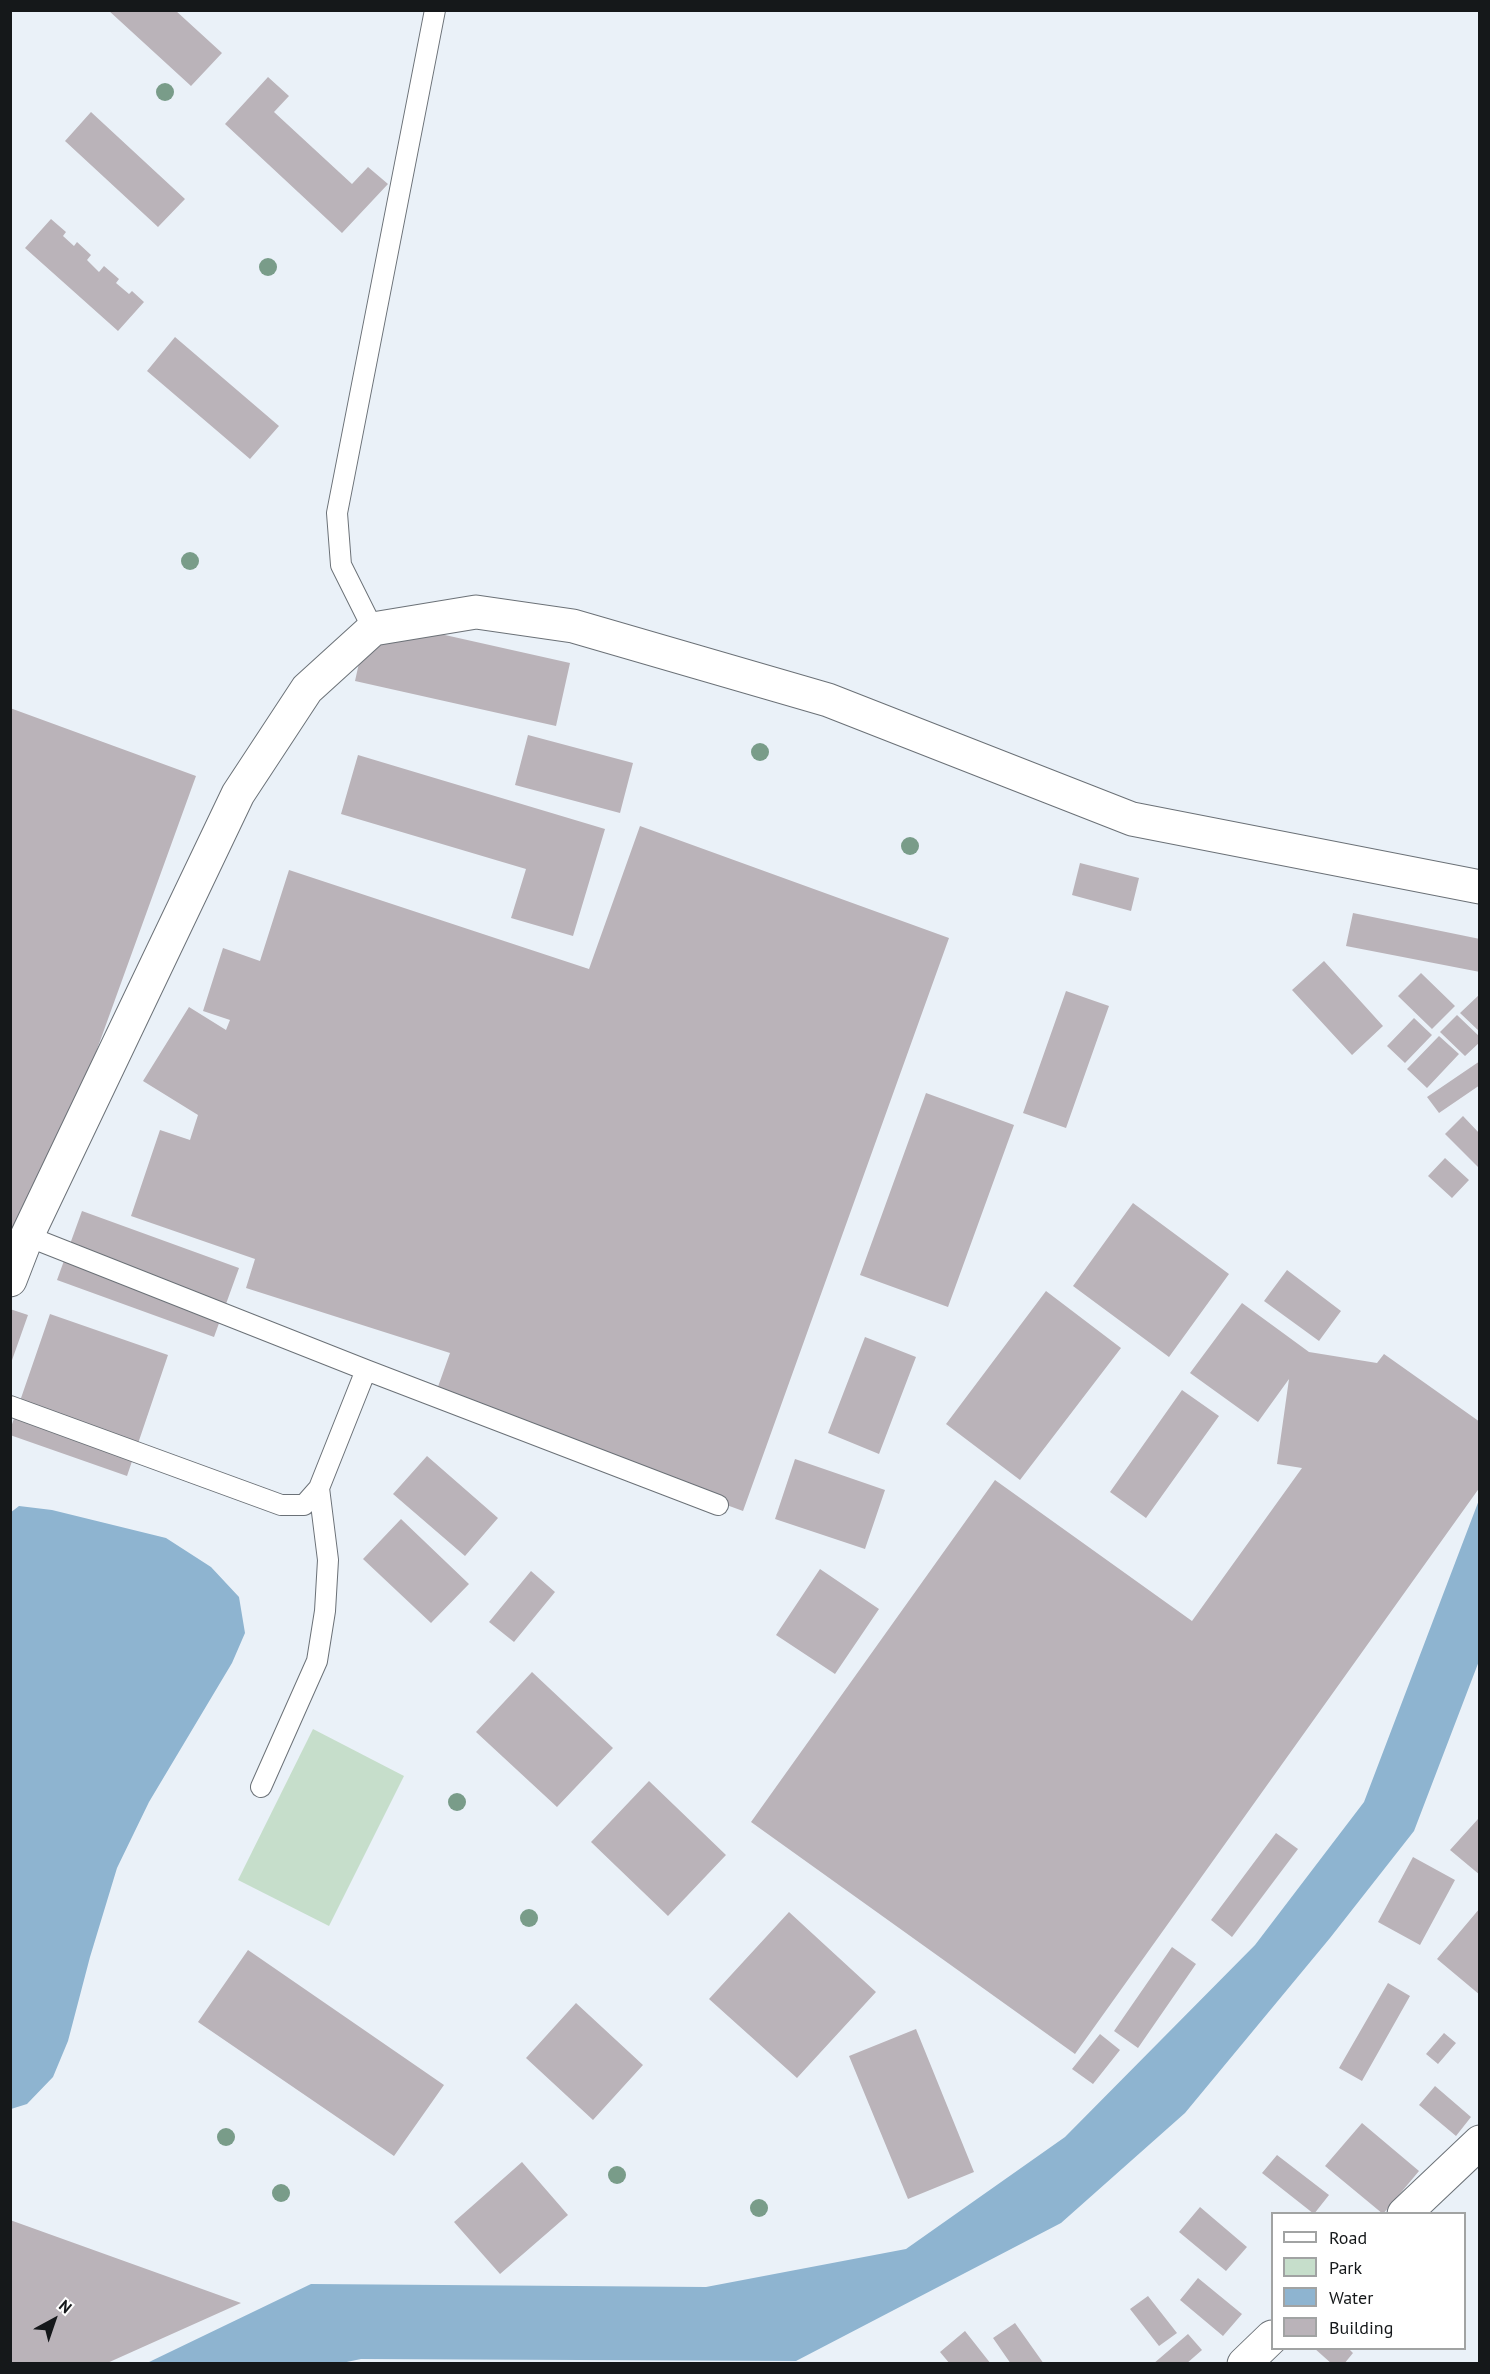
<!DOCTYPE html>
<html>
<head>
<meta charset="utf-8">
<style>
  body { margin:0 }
  #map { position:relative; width:1490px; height:2374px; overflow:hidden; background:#eaf1f8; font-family:"PT Sans",sans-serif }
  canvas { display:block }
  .frame { position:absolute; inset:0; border:12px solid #15181a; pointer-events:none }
  .legend { position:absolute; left:1271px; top:2212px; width:195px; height:138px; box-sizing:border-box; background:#fff; border:2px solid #a1a3a3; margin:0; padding:8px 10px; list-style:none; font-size:18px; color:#15181a }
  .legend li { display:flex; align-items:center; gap:12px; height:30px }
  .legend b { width:30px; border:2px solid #a1a3a3 }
  .north { position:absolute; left:24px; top:2290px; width:60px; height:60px; -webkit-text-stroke:4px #fff; paint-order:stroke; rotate:40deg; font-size:16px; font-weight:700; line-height:24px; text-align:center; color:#15181a }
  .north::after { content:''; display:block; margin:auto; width:21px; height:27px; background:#15181a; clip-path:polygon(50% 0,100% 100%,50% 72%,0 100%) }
</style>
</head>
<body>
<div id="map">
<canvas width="1490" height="2374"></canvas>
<div class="frame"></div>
<ul class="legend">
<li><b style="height:8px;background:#fff"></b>Road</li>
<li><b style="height:16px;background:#c6decb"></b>Park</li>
<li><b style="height:16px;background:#8eb4d0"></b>Water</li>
<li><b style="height:16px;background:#bab3b9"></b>Building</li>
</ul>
<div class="north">N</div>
</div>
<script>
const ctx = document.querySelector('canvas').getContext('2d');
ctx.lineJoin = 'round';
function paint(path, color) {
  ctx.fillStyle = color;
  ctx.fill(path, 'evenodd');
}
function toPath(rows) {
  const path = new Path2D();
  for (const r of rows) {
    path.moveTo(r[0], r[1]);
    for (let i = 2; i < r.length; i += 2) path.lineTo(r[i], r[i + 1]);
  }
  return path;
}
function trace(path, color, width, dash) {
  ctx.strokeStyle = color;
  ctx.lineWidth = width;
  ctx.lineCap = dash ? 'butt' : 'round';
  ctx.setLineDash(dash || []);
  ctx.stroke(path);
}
paint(toPath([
  [313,1729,404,1776,329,1926,238,1880]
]), '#c6decb');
paint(toPath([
  [1479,1500,1479,1661,1414,1831,1330,1938,1185,2113,1061,2223,796,2361,361,2359,337,2364,147,2363,311,2284,706,2287,906,2249,1065,2137,1255,1945,1364,1802],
  [19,1506,52,1510,166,1538,211,1567,239,1597,245,1633,232,1663,149,1802,117,1868,90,1957,68,2041,53,2077,27,2104,11,2109,10,1513]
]), '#8eb4d0');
paint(toPath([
  [108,10,175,10,222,53,191,86],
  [268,77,289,96,274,112,352,184,368,167,388,184,342,233,225,124],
  [91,112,185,199,158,227,65,141],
  [51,219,66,232,63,236,74,246,77,242,91,255,87,260,99,272,104,266,119,279,116,283,129,294,132,291,144,302,118,331,25,248],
  [175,337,279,426,250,459,147,371],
  [369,618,570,663,556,726,355,681],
  [10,708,196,776,16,1273,10,1271],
  [528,735,633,763,620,813,515,785],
  [358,755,605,829,573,936,511,918,526,869,341,814],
  [640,826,949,938,743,1511,434,1398,450,1353,246,1288,255,1259,131,1216,160,1130,190,1140,198,1115,143,1081,189,1007,226,1030,230,1020,203,1011,223,948,260,961,289,870,589,969],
  [1080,863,1139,878,1131,911,1072,895],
  [1353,913,1480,939,1480,972,1346,946],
  [1324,961,1383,1026,1352,1055,1292,990],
  [1421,973,1455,1006,1432,1029,1398,996],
  [1066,991,1109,1006,1066,1128,1023,1113],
  [1480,994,1480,1032,1460,1013],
  [1457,1015,1480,1037,1480,1042,1465,1056,1440,1032],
  [1414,1018,1432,1035,1405,1063,1387,1046],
  [1439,1036,1459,1054,1427,1088,1407,1069],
  [1480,1061,1480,1085,1439,1113,1427,1097],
  [926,1093,1014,1125,948,1307,860,1275],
  [1463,1116,1480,1134,1480,1169,1445,1134],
  [1445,1158,1469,1180,1452,1198,1428,1176],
  [1133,1203,1229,1274,1169,1357,1073,1286],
  [82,1211,239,1268,214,1337,57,1280],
  [1287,1270,1341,1311,1319,1341,1264,1301],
  [1046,1291,1121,1348,1020,1480,946,1424],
  [1242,1303,1309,1352,1377,1363,1384,1354,1480,1422,1480,1487,1075,2054,751,1822,995,1480,1192,1621,1302,1468,1277,1464,1289,1379,1258,1422,1190,1373],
  [10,1309,28,1315,11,1363,10,1363],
  [50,1314,168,1355,127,1476,10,1435,10,1430],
  [865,1337,916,1357,879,1454,828,1433],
  [1182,1390,1219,1416,1146,1518,1110,1492],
  [427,1456,498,1518,465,1556,393,1494],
  [795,1459,885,1490,865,1549,775,1519],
  [401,1519,469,1584,431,1623,363,1559],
  [820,1569,879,1609,835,1674,776,1635],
  [531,1571,555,1592,514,1642,489,1622],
  [532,1672,613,1748,557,1807,476,1732],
  [649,1781,726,1855,668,1916,591,1842],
  [1478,1819,1480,1820,1480,1875,1450,1850],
  [1276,1833,1298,1849,1232,1937,1211,1920],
  [1413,1857,1455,1880,1420,1945,1378,1922],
  [1480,1908,1480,1995,1437,1959],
  [789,1912,876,1992,797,2078,709,1999],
  [1172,1947,1196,1964,1138,2048,1114,2031],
  [248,1950,444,2085,394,2156,198,2022],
  [1388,1983,1410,1996,1362,2081,1339,2068],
  [576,2003,643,2065,593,2120,526,2058],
  [916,2029,974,2172,908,2199,849,2056],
  [1444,2033,1456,2043,1438,2064,1426,2054],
  [1100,2034,1120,2050,1093,2084,1072,2069],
  [1435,2086,1471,2117,1456,2136,1419,2105],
  [1362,2123,1419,2171,1383,2214,1325,2166],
  [1277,2155,1329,2195,1314,2214,1262,2173],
  [522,2162,568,2215,500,2274,454,2222],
  [1200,2207,1247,2247,1226,2271,1179,2232],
  [10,2220,241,2303,105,2364,10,2364],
  [1198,2278,1242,2314,1223,2336,1180,2300],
  [1148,2296,1177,2333,1159,2346,1130,2309],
  [1015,2323,1044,2364,1011,2364,993,2338],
  [965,2331,991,2364,950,2364,940,2352],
  [1188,2334,1202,2350,1186,2364,1153,2364],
  [1314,2348,1348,2348,1353,2353,1344,2364,1332,2364]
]), '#bab3b9');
const service = toPath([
  [373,629,341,565,337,513,435,10],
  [27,1236,366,1370,718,1505],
  [10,1406,281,1505,304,1505,319,1488,366,1370],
  [261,1787,317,1661,325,1611,328,1560,319,1488]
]);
const minor = toPath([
  [10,1280,27,1236,238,794,307,689,373,629,476,612,573,626,828,700,1132,819,1480,887],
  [1404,2214,1480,2142],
  [1244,2364,1272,2337]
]);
trace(service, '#6b7177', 22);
trace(minor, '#6b7177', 35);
trace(service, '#fff', 20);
trace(minor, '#fff', 33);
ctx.fillStyle = '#799c89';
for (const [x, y] of [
  [165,92],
  [268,267],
  [190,561],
  [760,752],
  [910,846],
  [457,1802],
  [529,1918],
  [226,2137],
  [617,2175],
  [281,2193],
  [759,2208]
]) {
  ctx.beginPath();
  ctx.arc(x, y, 9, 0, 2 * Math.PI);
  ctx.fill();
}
</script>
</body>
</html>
